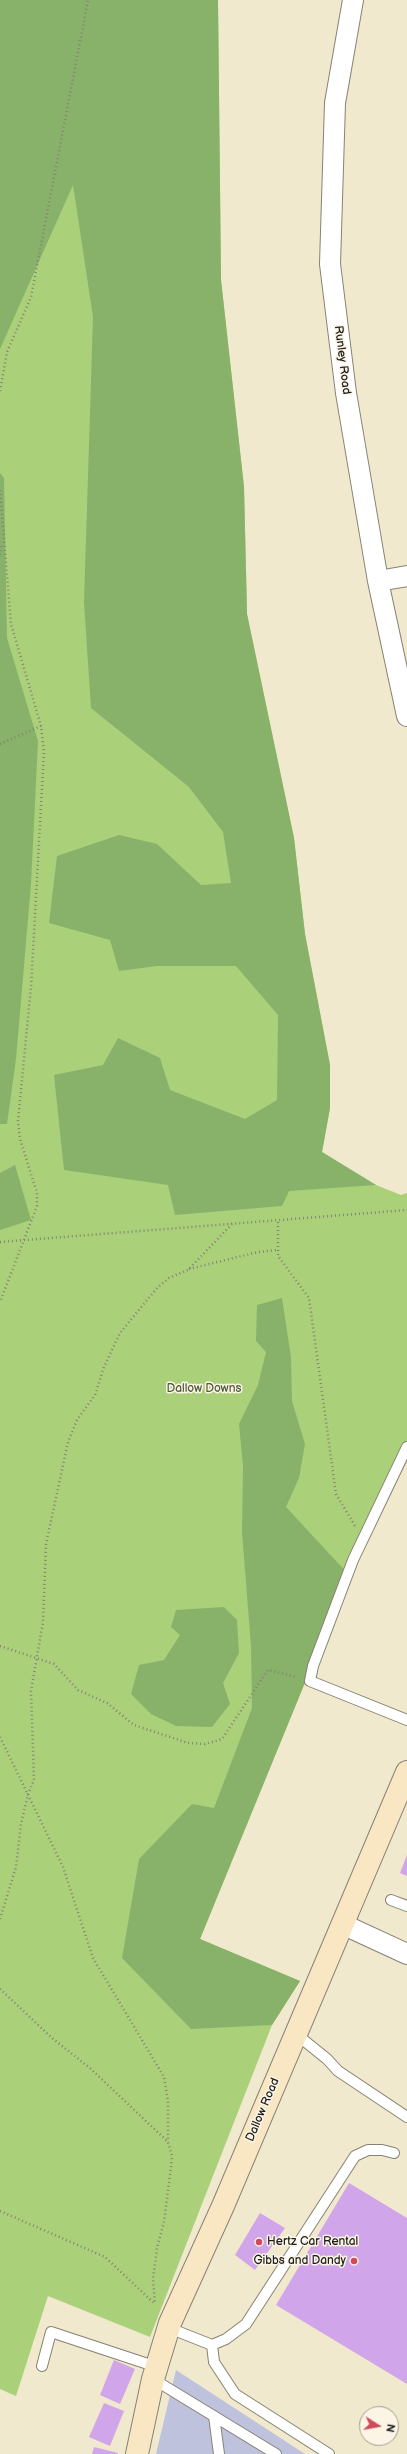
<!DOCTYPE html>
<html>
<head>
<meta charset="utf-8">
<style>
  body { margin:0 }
  #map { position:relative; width:407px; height:2454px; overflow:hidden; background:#f1e9cd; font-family:"Balsamiq Sans",sans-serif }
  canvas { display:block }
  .north { position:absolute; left:359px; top:2406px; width:40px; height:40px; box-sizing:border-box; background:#fcf5e5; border:1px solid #a29e95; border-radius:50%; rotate:101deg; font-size:11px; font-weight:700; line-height:16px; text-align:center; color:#1c1c1c }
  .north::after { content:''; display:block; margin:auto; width:14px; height:18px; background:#d1495b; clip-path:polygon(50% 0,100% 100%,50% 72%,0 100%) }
</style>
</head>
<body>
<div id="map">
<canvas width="407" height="2454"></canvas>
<div class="north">N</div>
</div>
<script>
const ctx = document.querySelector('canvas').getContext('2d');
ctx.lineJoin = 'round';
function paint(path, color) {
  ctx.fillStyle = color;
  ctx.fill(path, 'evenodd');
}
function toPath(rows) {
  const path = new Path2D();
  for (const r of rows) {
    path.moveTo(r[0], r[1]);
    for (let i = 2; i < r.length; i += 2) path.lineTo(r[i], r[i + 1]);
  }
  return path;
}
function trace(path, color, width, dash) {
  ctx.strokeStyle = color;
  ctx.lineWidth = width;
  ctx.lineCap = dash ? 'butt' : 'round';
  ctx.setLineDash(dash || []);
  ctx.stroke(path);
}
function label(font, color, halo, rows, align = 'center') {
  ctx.font = font + ' "Balsamiq Sans",sans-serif';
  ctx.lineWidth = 3;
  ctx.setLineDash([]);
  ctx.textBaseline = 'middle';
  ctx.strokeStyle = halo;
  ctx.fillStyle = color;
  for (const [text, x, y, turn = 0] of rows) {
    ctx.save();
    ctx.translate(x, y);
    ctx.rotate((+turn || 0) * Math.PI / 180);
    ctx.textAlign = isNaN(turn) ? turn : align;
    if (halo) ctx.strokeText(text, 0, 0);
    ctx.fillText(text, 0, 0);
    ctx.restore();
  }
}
paint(toPath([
  [176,2370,305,2454,156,2454]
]), '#bfc2dd');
paint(toPath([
  [0,0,218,0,221,280,244,487,247,614,294,838,305,934,330,1065,330,1108,322,1152,376,1185,401,1195,407,1193,407,1444,349,1575,200,1939,300,1981,272,2025,150,2337,48,2296,16,2396,0,2389]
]), '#abd07a');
paint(toPath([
  [0,0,218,0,221,280,244,487,247,614,294,838,305,934,330,1065,330,1108,322,1152,376,1185,289,1191,282,1206,175,1215,168,1185,64,1170,54,1075,103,1065,118,1038,160,1058,170,1090,245,1119,277,1100,278,1015,236,966,157,966,119,971,110,940,49,923,57,856,119,835,157,844,201,885,231,883,223,832,189,787,91,708,84,602,93,317,73,185,0,349],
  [0,473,4,478,7,638,38,741,31,884,16,1059,7,1124,0,1124],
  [15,1165,31,1220,0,1230,0,1173],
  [282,1298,291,1357,292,1401,305,1444,299,1478,286,1507,349,1575,200,1939,300,1981,272,2025,191,2029,122,1958,139,1859,192,1804,214,1808,252,1708,251,1646,242,1532,243,1466,239,1424,258,1385,266,1352,256,1341,257,1305],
  [224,1607,237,1620,239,1653,223,1683,230,1704,212,1727,176,1726,151,1714,131,1694,139,1665,164,1660,180,1635,171,1627,176,1610]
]), '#88b26a');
paint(toPath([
  [407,1855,407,1876,400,1873],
  [349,2183,407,2218,407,2384,276,2305],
  [260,2213,285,2228,255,2270,235,2255],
  [114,2360,135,2369,120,2404,100,2395],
  [104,2403,124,2411,110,2446,89,2437],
  [94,2447,118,2453,118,2454,92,2454]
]), '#d1a5e9');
const lane = toPath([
  [407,1447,353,1560,313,1666,310,1681,407,1720],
  [391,1900,407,1906],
  [296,2034,327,2059,338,2071,407,2117],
  [169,2328,212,2345,226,2339,246,2324,355,2156,368,2150,382,2150,394,2153],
  [212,2345,214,2362,235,2394,329,2454],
  [42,2366,51,2332,157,2367],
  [153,2379,276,2454],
  [214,2416,219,2454]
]);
const street = toPath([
  [353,0,335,103,330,264,346,393,378,581,407,716],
  [378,581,407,576],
  [342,1924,407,1954]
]);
const secondary = toPath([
  [137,2454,153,2379,170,2323,223,2206,407,1772]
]);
trace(lane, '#868274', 12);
trace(street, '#868274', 22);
trace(secondary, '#868274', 24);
trace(toPath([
  [0,391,7,352,31,297,88,0],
  [0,490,11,624,41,726,44,752,31,987,18,1121,20,1139,37,1193,37,1206,0,1302],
  [0,555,2,543],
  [0,744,41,726],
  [278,1222,278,1256,309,1298,336,1494,355,1526],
  [0,1242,407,1210],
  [189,1269,258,1252,278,1250],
  [0,1646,54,1664,78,1690,107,1703,134,1725,188,1743,205,1744,222,1739,268,1670,297,1677],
  [0,1737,63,1867,93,1958,164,2077,168,2101,168,2142],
  [0,1919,16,1867,21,1824,28,1794,34,1780,31,1691,43,1622,46,1544,68,1442,77,1420,95,1395,104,1367,120,1333,157,1288,169,1278,188,1270,232,1224],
  [0,1989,52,2038,90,2068,168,2142,172,2156,171,2167,164,2222,157,2248,153,2279,155,2303],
  [0,2211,105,2257,155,2304]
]), '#868274', 2.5, [1, 3]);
trace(lane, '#fff', 10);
trace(street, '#fff', 20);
trace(secondary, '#f9e7c3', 22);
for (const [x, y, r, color] of [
  [259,2242,4,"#d1495b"],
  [354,2261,4,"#d1495b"]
]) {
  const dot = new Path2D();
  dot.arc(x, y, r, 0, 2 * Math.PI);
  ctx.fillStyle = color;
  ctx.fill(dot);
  trace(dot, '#fcf5e5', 1.5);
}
label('12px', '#1c1c1c', '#fcf5e5', [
  ["Runley Road",342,360,83],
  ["Dallow Road",263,2110,-67]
]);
label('12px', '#4e5b3d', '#fcf5e5', [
  ["Dallow Downs",204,1389]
]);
label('12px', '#1c1c1c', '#fcf5e5', [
  ["Hertz Car Rental",267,2242],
  ["Gibbs and Dandy",346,2261,"right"]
], 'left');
</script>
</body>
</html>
